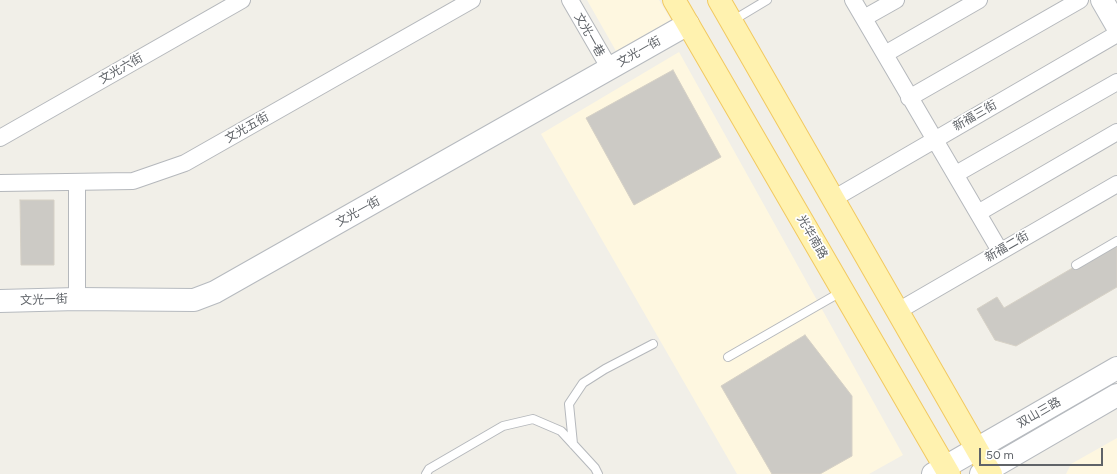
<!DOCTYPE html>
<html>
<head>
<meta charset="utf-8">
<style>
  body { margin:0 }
  #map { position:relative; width:1117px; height:474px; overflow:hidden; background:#f1efe8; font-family:Figtree,sans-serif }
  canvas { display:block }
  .scale { position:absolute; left:979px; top:448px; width:124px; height:18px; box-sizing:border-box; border:2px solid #5f6368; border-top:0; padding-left:5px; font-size:12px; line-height:14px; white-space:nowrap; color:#5f6368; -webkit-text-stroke:3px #fff; paint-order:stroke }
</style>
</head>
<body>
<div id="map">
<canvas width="1117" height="474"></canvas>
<div class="scale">50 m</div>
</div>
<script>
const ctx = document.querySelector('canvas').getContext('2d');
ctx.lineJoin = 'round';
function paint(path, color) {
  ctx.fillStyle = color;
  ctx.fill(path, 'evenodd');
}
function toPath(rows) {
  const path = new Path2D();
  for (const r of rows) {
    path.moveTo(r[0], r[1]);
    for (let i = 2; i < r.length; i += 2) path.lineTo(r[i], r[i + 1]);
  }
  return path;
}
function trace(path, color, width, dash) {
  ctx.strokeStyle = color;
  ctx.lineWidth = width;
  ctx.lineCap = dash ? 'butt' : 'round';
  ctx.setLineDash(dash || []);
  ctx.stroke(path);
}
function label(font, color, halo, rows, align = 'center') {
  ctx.font = font + ' Figtree,"Noto Sans SC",sans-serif';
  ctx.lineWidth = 3.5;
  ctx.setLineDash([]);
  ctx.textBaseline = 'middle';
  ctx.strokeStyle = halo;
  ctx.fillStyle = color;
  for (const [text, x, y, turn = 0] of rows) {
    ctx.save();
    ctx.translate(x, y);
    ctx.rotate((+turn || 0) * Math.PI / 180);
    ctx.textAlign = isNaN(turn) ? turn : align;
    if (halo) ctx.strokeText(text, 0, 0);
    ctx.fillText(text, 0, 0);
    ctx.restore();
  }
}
paint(toPath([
  [587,0,659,0,671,20,616,51],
  [679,52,903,455,869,474,737,474,541,134],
  [1117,438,1117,474,1066,474,1071,464]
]), '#fef7e0');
const building = toPath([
  [673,70,721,157,634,205,586,118,673,70],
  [20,200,54,200,54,265,21,265,20,200],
  [1117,242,1117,287,1016,346,995,340,977,309,997,297,1004,308,1117,242],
  [805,335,852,396,852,456,820,474,772,474,721,386,805,335]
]);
paint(building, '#cccac5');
trace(building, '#d6d1c6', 1);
const lane = toPath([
  [732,21,767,0],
  [1076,265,1117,241],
  [728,357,841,292],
  [573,444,569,404,583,383,605,369,653,344],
  [426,474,429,469,503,426,533,419,561,431,595,468,598,474]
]);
const street = toPath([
  [570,0,610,69],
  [853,0,1000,251],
  [864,18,896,0],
  [885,54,979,0],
  [909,98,1080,0],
  [0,138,242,0],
  [956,174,1117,82],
  [0,183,133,181,185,163,472,0],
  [833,199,1117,34],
  [978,213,1117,132],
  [77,299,77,182],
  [898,311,1117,184]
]);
const secondary = toPath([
  [1102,0,1117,26],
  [0,301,77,299,194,300,215,292,688,24],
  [933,474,1117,368],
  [981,474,1117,395]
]);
const primary = toPath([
  [674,0,949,474],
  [719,0,991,474]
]);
trace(lane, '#b5b8bc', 10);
trace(street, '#b5b8bc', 18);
trace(secondary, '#b6babf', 24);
trace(primary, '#f2c960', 24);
trace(lane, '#fff', 8);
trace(street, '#fff', 16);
trace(secondary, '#fff', 22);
trace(primary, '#fff2af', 22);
label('12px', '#5f6368', '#fff', [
  ["文光一巷",589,35,60],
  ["文光一街",639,52,-30],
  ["文光六街",121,69,-30],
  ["新福三街",975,116,-30],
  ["文光五街",247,128,-30],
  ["文光一街",358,212,-29],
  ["光华南路",812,237,60],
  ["新福二街",1007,247,-30],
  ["文光一街",44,300,-2],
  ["双山三路",1039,413,-30]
]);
</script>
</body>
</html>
